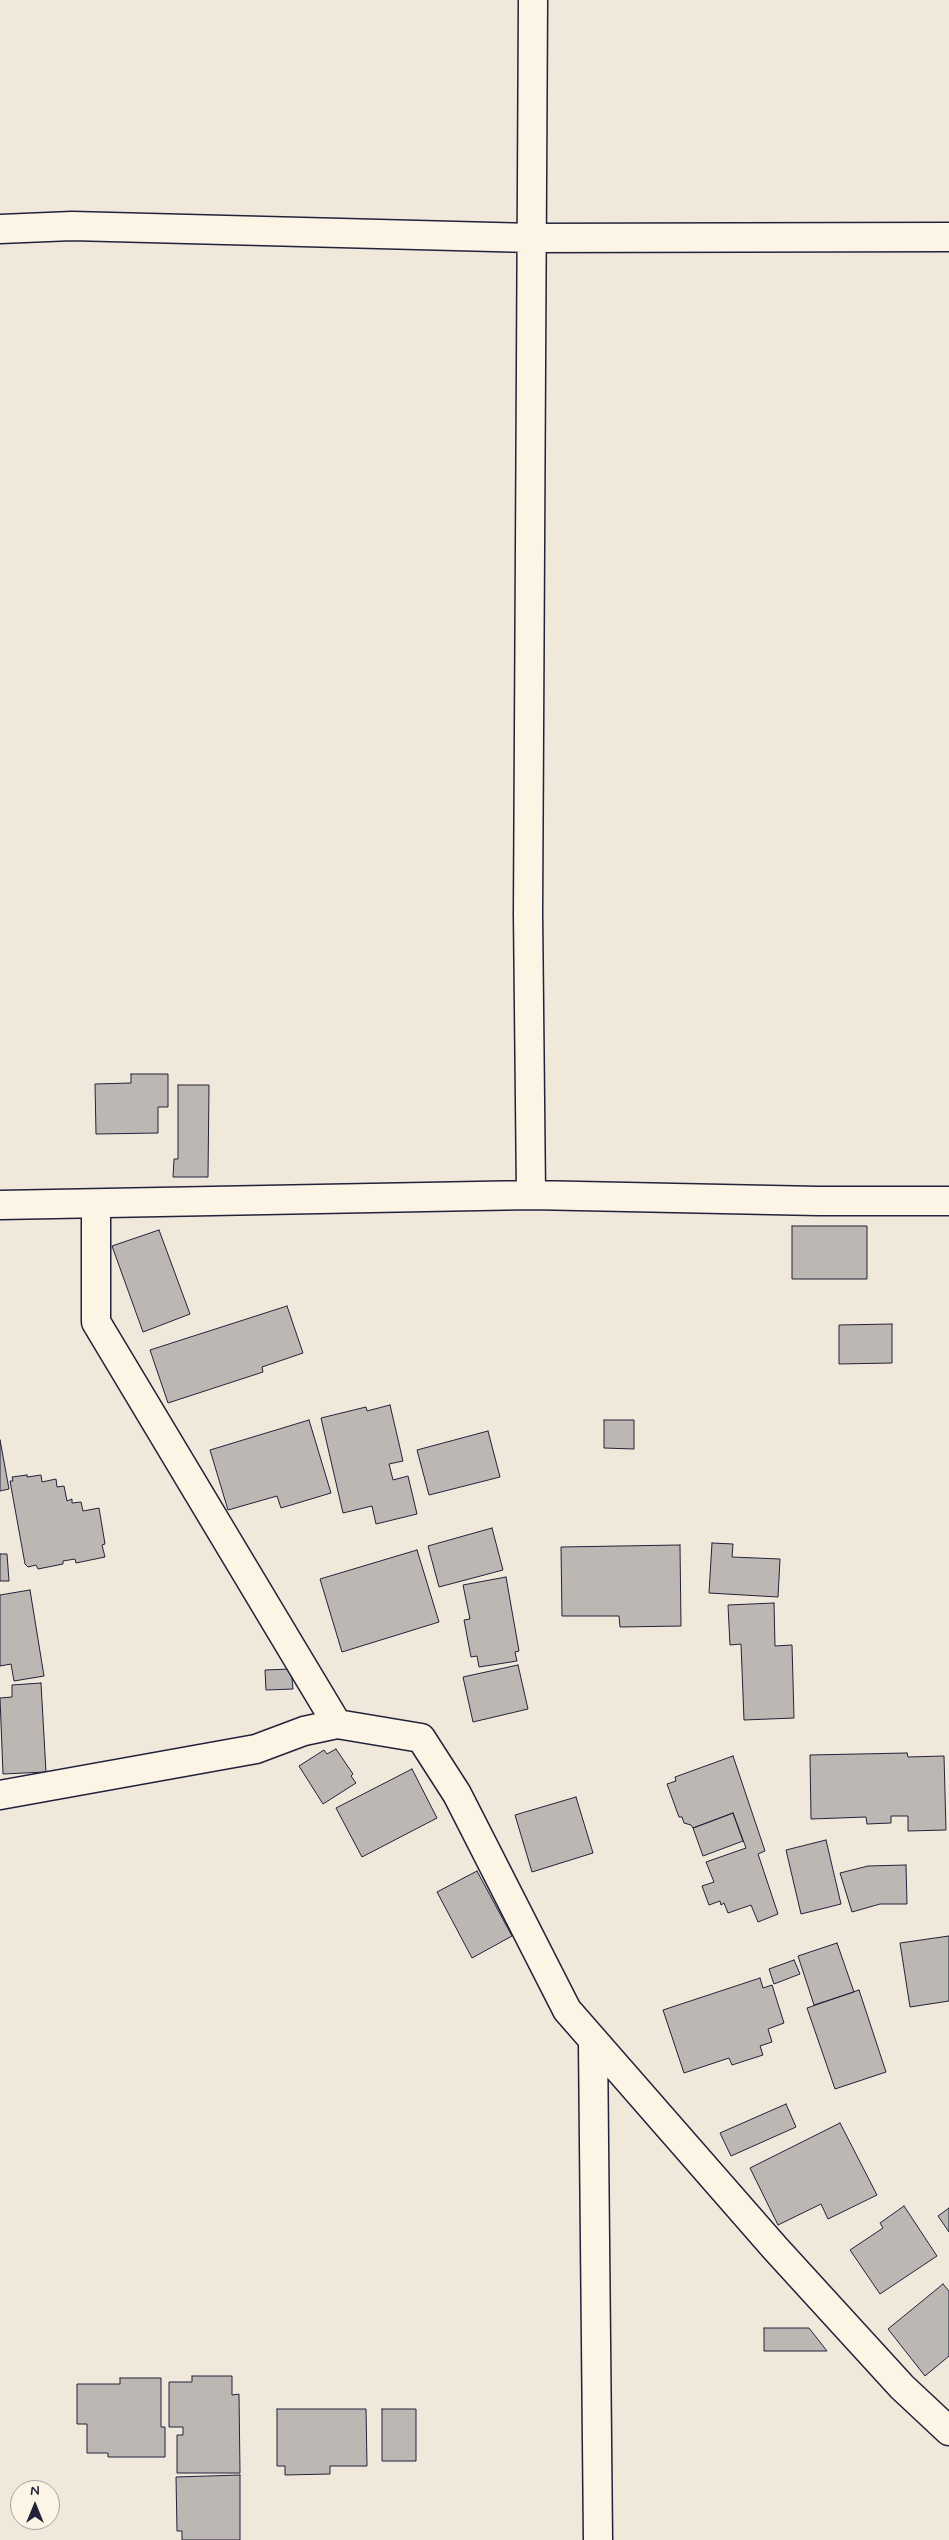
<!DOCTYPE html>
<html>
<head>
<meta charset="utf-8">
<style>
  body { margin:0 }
  #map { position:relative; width:949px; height:2540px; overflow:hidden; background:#efe8db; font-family:Mynerve,sans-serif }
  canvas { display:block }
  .north { position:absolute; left:10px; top:2480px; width:50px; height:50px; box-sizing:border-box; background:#fcf5e5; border:1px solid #a5a1a1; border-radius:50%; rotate:0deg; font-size:14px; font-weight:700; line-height:20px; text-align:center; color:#22223b }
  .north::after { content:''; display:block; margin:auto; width:18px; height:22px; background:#22223b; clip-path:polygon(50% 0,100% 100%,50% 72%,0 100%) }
</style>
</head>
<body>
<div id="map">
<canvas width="949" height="2540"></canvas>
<div class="north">N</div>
</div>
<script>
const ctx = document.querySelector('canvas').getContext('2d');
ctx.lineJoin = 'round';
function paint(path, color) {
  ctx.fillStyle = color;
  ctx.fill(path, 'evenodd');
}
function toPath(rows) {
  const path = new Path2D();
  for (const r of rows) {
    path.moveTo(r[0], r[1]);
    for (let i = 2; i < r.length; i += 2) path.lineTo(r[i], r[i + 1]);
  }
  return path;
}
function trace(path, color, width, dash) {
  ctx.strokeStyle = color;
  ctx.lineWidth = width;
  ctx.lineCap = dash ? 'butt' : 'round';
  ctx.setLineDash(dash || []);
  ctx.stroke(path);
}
const building = toPath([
  [131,1074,168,1074,168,1107,158,1107,158,1133,96,1134,95,1084,131,1083,131,1074],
  [178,1085,209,1085,208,1177,173,1177,174,1159,178,1159,178,1085],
  [792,1226,867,1226,867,1279,792,1279,792,1226],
  [159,1230,190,1314,143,1332,112,1246,159,1230],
  [287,1306,303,1353,262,1367,263,1372,168,1403,150,1350,287,1306],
  [892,1324,892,1363,839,1364,839,1325,892,1324],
  [390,1405,403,1461,389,1464,393,1480,408,1476,417,1514,376,1524,372,1506,343,1513,321,1418,366,1407,367,1411,390,1405],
  [309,1420,331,1493,281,1508,277,1496,228,1510,210,1450,309,1420],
  [604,1420,634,1420,634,1449,604,1448,604,1420],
  [488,1431,500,1477,429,1495,417,1450,488,1431],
  [0,1440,9,1489,0,1491,0,1440],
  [27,1475,27,1477,41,1475,42,1482,56,1479,57,1487,64,1486,67,1501,72,1499,72,1503,81,1502,83,1511,99,1508,105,1544,102,1545,105,1557,76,1563,75,1559,63,1561,63,1564,38,1569,36,1565,28,1567,25,1564,10,1481,13,1481,12,1477,27,1475],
  [492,1528,503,1570,439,1587,428,1546,492,1528],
  [712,1543,733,1544,732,1557,780,1559,778,1597,709,1593,712,1543],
  [680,1545,681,1626,620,1627,619,1616,562,1616,561,1547,680,1545],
  [417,1550,439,1622,342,1652,320,1579,417,1550],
  [0,1554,7,1554,9,1581,0,1581,0,1554],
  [506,1577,519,1651,515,1652,517,1661,479,1667,477,1656,471,1657,464,1620,470,1619,463,1585,506,1577],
  [30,1590,44,1676,14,1681,11,1664,0,1666,0,1595,30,1590],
  [774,1603,775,1646,792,1645,794,1718,744,1720,741,1644,730,1645,728,1605,774,1603],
  [518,1665,528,1709,473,1722,463,1677,518,1665],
  [291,1669,293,1689,266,1690,265,1670,291,1669],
  [41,1683,46,1772,3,1774,0,1698,12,1697,12,1685,41,1683],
  [336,1749,353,1774,351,1776,356,1783,323,1804,299,1766,324,1750,327,1754,336,1749],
  [907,1753,908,1757,944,1756,946,1830,908,1831,908,1816,891,1816,891,1823,867,1824,866,1817,811,1819,810,1755,907,1753],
  [733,1756,765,1851,758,1854,778,1914,758,1922,751,1905,728,1913,724,1903,721,1905,720,1901,709,1905,702,1886,714,1882,706,1862,746,1848,733,1813,693,1828,691,1825,684,1823,682,1817,679,1817,667,1784,676,1781,675,1777,733,1756],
  [412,1769,437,1818,362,1857,336,1808,412,1769],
  [576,1797,593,1853,532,1872,515,1815,576,1797],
  [733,1813,743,1841,703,1856,693,1828,733,1813],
  [826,1840,841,1904,801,1914,786,1850,826,1840],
  [906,1865,907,1904,880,1904,852,1912,840,1873,868,1866,906,1865],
  [477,1871,512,1936,472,1958,437,1892,477,1871],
  [949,1936,949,2001,910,2007,900,1943,949,1936],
  [837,1943,854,1992,814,2005,798,1956,837,1943],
  [794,1960,800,1974,774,1984,769,1969,794,1960],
  [760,1978,763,1988,772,1985,784,2023,768,2029,772,2042,760,2046,763,2055,732,2065,729,2058,684,2073,663,2010,760,1978],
  [859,1990,886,2072,835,2089,807,2008,859,1990],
  [786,2104,796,2127,731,2156,720,2133,786,2104],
  [840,2123,877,2195,828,2219,821,2204,778,2225,750,2168,840,2123],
  [904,2206,937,2256,880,2294,850,2250,883,2228,880,2223,904,2206],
  [949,2208,949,2232,938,2216,949,2208],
  [943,2284,949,2291,949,2356,925,2376,888,2329,943,2284],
  [764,2328,809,2328,827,2351,764,2351,764,2328],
  [192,2376,232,2376,232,2395,239,2394,240,2473,177,2473,177,2435,183,2435,183,2427,169,2427,169,2382,192,2382,192,2376],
  [120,2378,161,2378,161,2427,165,2427,165,2457,108,2457,108,2453,87,2453,87,2424,77,2424,77,2384,120,2384,120,2378],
  [277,2409,366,2409,367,2466,330,2466,330,2474,285,2475,285,2466,277,2466,277,2409],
  [382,2409,416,2409,416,2461,382,2461,382,2409],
  [240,2475,240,2540,182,2540,182,2531,177,2531,176,2477,240,2475]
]);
paint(building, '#bcb7b3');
trace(building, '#22223b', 1);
const minor = toPath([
  [0,229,72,226,532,238,949,237],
  [531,1195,528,913,533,0],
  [96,1204,96,1322,337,1724],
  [0,1205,531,1195,818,1201,949,1201],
  [0,1795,256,1749,304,1731,337,1724,421,1738,457,1794,567,2010,775,2248,902,2387,949,2431],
  [593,2042,598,2540]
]);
trace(minor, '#22223b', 31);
trace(minor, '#fcf5e5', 28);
</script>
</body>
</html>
